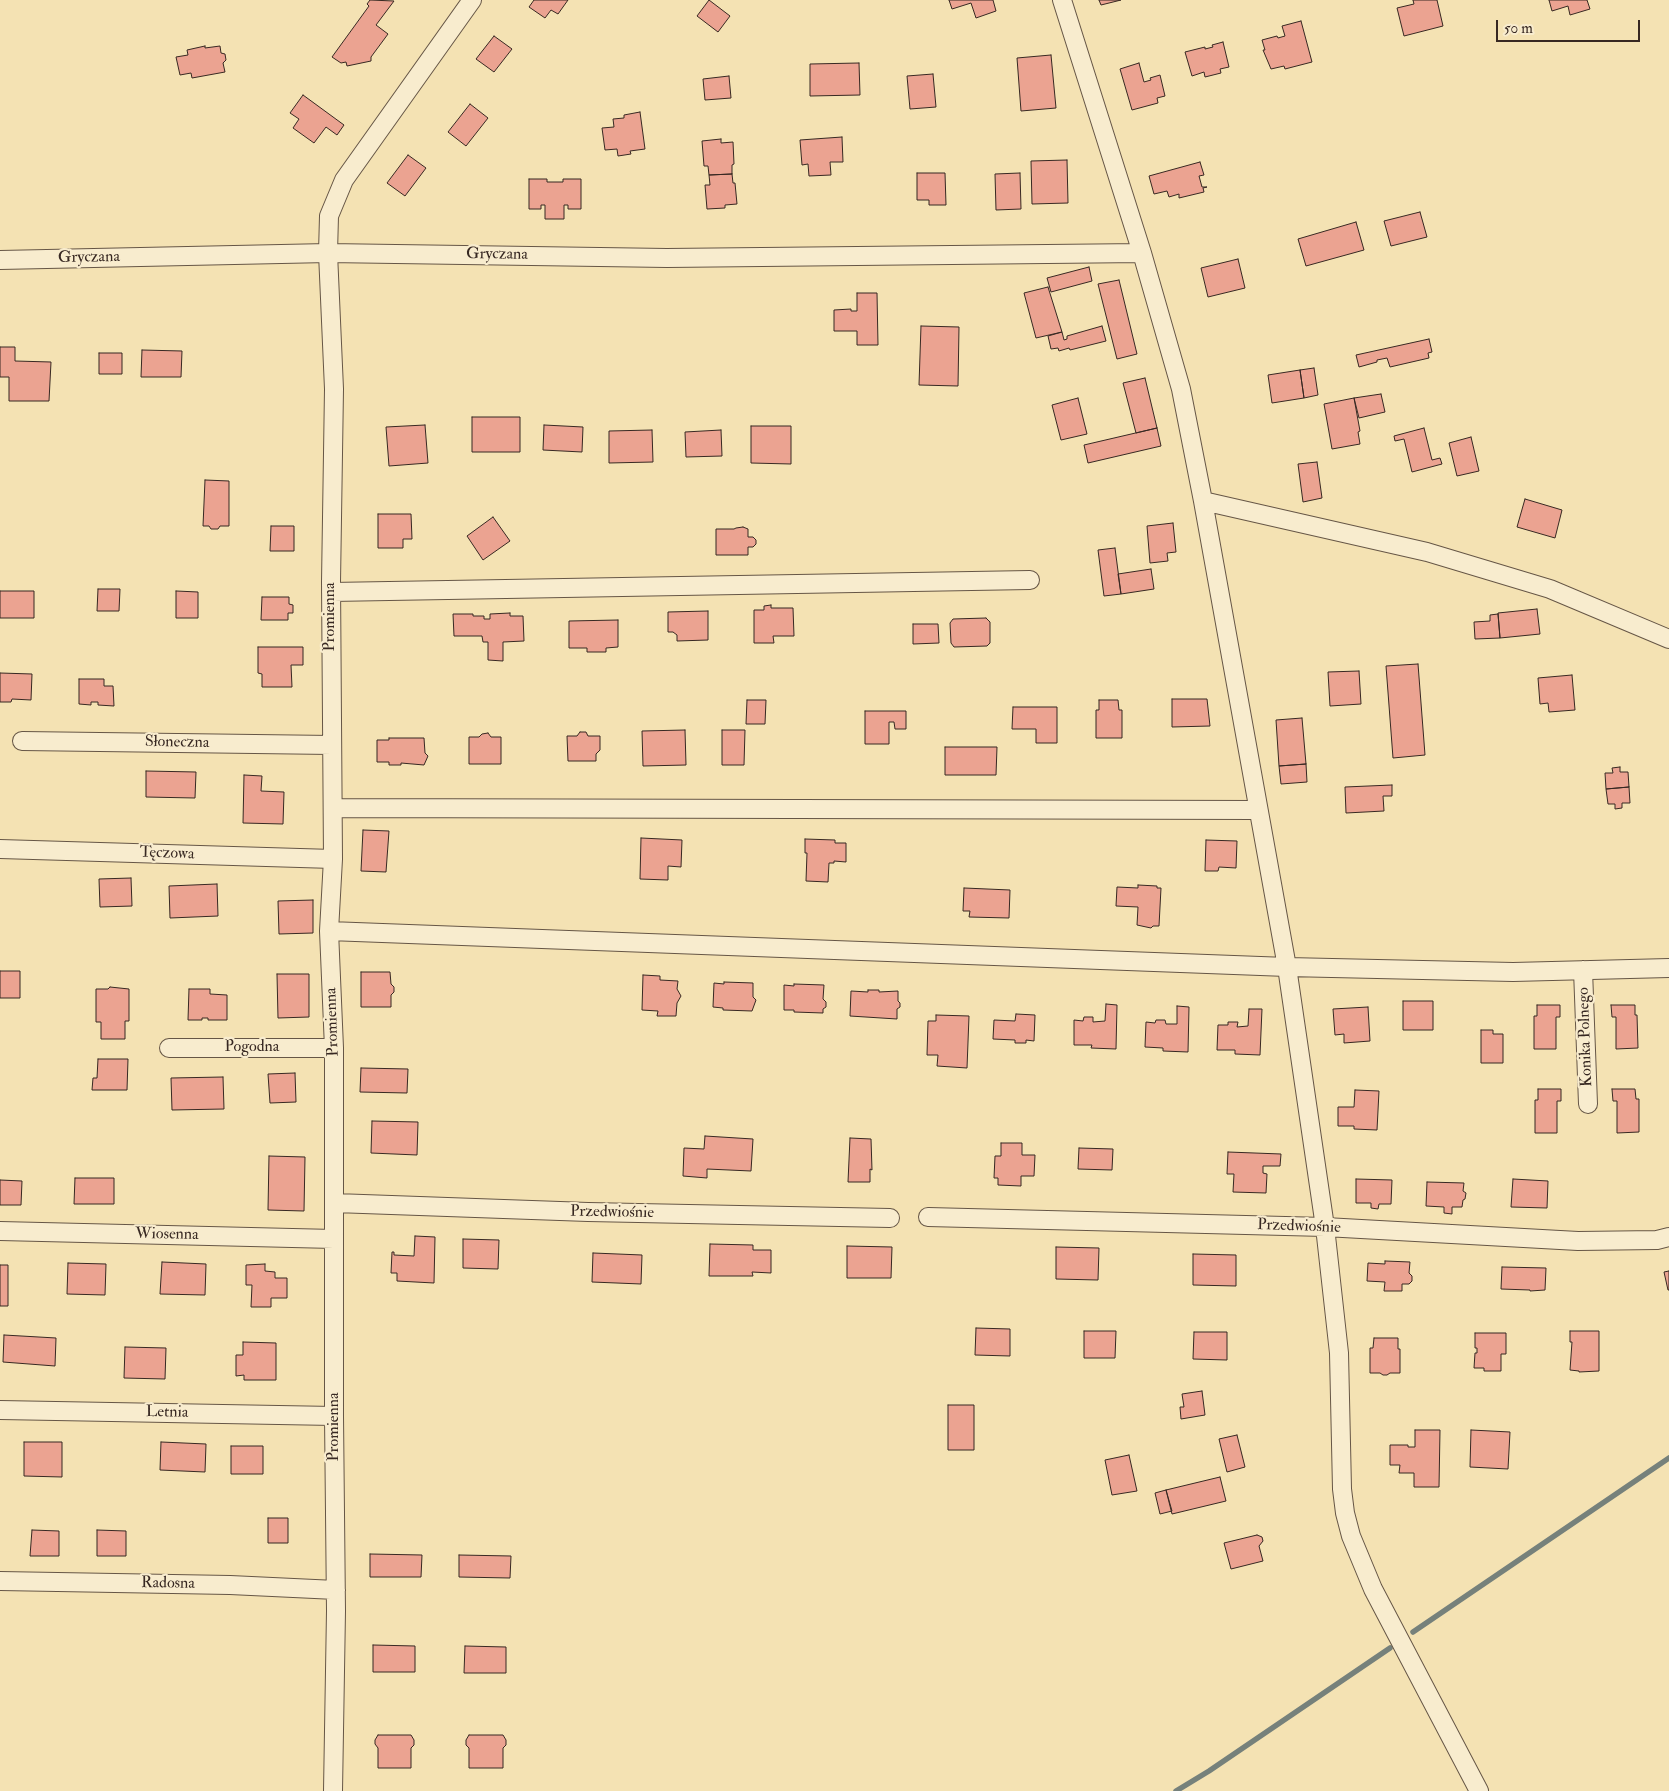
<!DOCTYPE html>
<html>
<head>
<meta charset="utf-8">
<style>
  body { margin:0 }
  #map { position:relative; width:1669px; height:1791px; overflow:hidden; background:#f4e2b3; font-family:"IM FELL Double Pica",serif }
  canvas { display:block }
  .scale { position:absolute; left:1496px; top:20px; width:144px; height:22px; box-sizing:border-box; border:2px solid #372822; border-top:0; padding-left:6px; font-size:15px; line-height:18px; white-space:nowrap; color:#372822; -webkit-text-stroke:4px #f8ecce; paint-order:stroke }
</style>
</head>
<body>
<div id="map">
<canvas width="1669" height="1791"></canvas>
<div class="scale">50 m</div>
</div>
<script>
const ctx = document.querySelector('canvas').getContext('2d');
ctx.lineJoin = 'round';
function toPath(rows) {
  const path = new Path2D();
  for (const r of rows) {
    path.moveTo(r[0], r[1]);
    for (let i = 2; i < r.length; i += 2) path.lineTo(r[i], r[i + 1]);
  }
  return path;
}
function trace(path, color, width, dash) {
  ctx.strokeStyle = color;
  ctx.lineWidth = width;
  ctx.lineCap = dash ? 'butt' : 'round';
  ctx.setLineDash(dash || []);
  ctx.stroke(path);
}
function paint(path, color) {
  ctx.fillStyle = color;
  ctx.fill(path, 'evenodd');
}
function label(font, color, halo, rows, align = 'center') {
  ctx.font = font + ' "IM FELL Double Pica",serif';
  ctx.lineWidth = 4.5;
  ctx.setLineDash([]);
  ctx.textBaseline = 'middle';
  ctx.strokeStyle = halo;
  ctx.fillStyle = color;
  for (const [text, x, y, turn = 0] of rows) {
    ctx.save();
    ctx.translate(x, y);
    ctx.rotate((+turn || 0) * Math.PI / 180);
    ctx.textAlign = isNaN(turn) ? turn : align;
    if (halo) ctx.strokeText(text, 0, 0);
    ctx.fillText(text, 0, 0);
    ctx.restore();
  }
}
trace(toPath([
  [1413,1632,1669,1458],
  [1176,1791,1209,1771,1390,1648]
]), '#76817b', 5.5);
const building = toPath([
  [370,0,394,1,376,25,388,34,371,57,371,61,347,66,346,62,341,63,332,57,369,6,367,4,370,0],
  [534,0,568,0,558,14,551,10,545,18,529,7,534,0],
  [709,0,730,16,718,32,697,16,709,0],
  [949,0,993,0,996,11,976,18,971,3,952,9,949,0],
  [1099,0,1121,0,1101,5,1099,0],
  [1413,0,1437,0,1443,26,1404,36,1397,8,1414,4,1413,0],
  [1549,0,1587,0,1590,9,1570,15,1568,6,1552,11,1549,0],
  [1301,21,1312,62,1285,69,1284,66,1271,69,1263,50,1265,50,1262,40,1277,36,1278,38,1285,36,1282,26,1301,21],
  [494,36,512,49,494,72,476,59,494,36],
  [1223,42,1229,67,1220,69,1221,73,1205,77,1204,72,1192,76,1185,52,1205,47,1205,49,1213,47,1212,45,1223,42],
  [205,46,205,48,220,46,221,53,225,54,226,60,223,63,225,72,192,78,191,73,180,75,176,57,188,55,187,50,205,46],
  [1051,55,1056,108,1021,111,1017,58,1051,55],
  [859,63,860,95,810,96,810,64,859,63],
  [1139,63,1144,82,1151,80,1150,78,1160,75,1165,96,1157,98,1158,103,1132,110,1120,69,1139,63],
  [933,74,936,107,910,109,907,76,933,74],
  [729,76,731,98,705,100,703,79,729,76],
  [303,95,344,125,337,135,326,127,314,143,293,128,299,119,290,113,303,95],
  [470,104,488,118,466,146,448,132,470,104],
  [640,112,645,149,630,151,631,154,618,156,617,149,605,150,602,128,614,127,613,119,624,118,624,115,640,112],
  [842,137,843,162,830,162,831,175,809,176,808,164,802,165,800,140,842,137],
  [721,139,721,143,733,142,734,164,732,165,732,174,709,175,708,166,704,166,702,141,721,139],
  [408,155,426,168,405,196,387,183,408,155],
  [1067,160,1068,203,1032,204,1031,161,1067,160],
  [1200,162,1204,175,1199,176,1202,187,1207,187,1203,188,1204,192,1179,198,1179,194,1169,197,1167,191,1154,194,1149,176,1200,162],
  [917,173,945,173,946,205,929,205,929,200,917,200,917,173],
  [1020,173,1021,209,996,210,995,174,1020,173],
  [732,174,733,183,735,183,737,204,725,205,725,208,707,209,705,185,710,185,709,175,732,174],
  [529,179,547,179,547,182,563,182,563,179,581,179,581,209,568,209,568,205,564,205,564,219,545,219,545,205,541,205,541,209,529,209,529,179],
  [1420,212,1427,237,1391,246,1384,221,1420,212],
  [1356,222,1364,250,1306,266,1298,239,1356,222],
  [1238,259,1245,288,1208,297,1201,268,1238,259],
  [1089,267,1092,281,1051,292,1047,278,1089,267],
  [1119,280,1137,354,1117,359,1098,284,1119,280],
  [1048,287,1062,332,1036,338,1024,293,1048,287],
  [857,293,877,293,878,345,857,345,857,331,834,331,834,310,851,309,851,311,857,311,857,293],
  [921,326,959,327,958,386,919,385,921,326],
  [1102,326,1106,341,1070,350,1069,348,1059,351,1058,348,1051,349,1048,336,1062,332,1064,340,1067,339,1067,336,1102,326],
  [1429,339,1432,352,1428,353,1429,358,1390,367,1387,358,1377,360,1377,362,1359,367,1356,355,1429,339],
  [0,347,15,347,15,361,51,362,49,401,9,401,9,377,0,377,0,347],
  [142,350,182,351,181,377,141,377,142,350],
  [99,353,122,353,122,374,99,374,99,353],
  [1314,368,1318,395,1304,398,1300,370,1314,368],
  [1300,370,1304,398,1272,403,1268,375,1300,370],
  [1145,378,1157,428,1136,433,1123,383,1145,378],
  [1381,394,1385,412,1359,418,1354,398,1381,394],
  [1078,398,1087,434,1061,440,1052,405,1078,398],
  [1354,398,1360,431,1358,432,1360,444,1332,449,1324,404,1354,398],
  [472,417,520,417,520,452,472,452,472,417],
  [425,425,428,463,389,466,386,427,425,425],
  [544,425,583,427,582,452,543,450,544,425],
  [751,426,791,426,791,464,751,463,751,426],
  [1157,428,1161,446,1088,463,1084,445,1157,428],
  [1424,428,1432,460,1440,458,1442,464,1412,472,1404,439,1395,441,1394,436,1424,428],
  [652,430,653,462,609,463,609,431,652,430],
  [721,430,722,456,686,457,685,432,721,430],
  [1471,437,1479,471,1457,476,1449,443,1471,437],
  [1317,462,1322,498,1303,502,1298,464,1317,462],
  [205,480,229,481,229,526,220,526,218,529,211,529,209,526,203,526,205,480],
  [1525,499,1562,510,1555,538,1517,527,1525,499],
  [378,514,411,514,412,539,403,539,403,548,378,548,378,514],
  [493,517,510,541,483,560,467,536,493,517],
  [1173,523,1176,552,1167,553,1168,561,1150,563,1147,526,1173,523],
  [271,526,294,526,294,551,270,551,271,526],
  [743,527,748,529,748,537,753,537,756,540,756,544,753,547,748,547,748,555,716,555,716,529,734,529,736,528,743,527],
  [1115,548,1121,594,1104,596,1098,550,1115,548],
  [1151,569,1154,589,1121,594,1118,574,1151,569],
  [98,589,120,589,119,611,97,611,98,589],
  [0,591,34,591,34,618,0,618,0,591],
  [176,591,198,592,198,618,176,618,176,591],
  [262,597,289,597,289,604,293,605,293,613,288,613,288,620,261,620,262,597],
  [771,605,771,608,793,608,794,636,773,636,774,643,754,643,754,610,764,610,764,606,771,605],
  [1537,609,1540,634,1500,638,1498,613,1537,609],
  [708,611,708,640,677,641,677,635,673,632,668,632,668,612,708,611],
  [510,613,510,616,523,616,524,641,503,642,503,661,488,660,488,642,483,642,482,636,454,636,453,614,473,614,473,616,484,616,484,619,490,619,490,614,510,613],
  [1498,614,1500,638,1475,639,1474,622,1490,621,1490,615,1498,614],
  [986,618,990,622,990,643,987,646,954,647,951,643,950,623,953,619,986,618],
  [618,620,618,647,606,648,606,652,587,652,587,648,569,648,569,621,618,620],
  [913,624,938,624,939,643,913,644,913,624],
  [258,647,303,647,303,665,291,665,292,687,262,687,262,674,258,673,258,647],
  [1418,664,1425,755,1393,758,1386,666,1418,664],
  [1359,671,1361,704,1330,706,1328,672,1359,671],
  [0,673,32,674,31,700,12,699,11,702,0,702,0,673],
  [1572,675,1575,710,1549,712,1548,703,1540,704,1538,678,1572,675],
  [79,679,104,679,104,686,113,686,114,706,98,705,98,702,91,702,91,705,79,704,79,679],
  [1172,699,1207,699,1210,726,1172,727,1172,699],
  [747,700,766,700,765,724,746,724,747,700],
  [1099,700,1118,700,1119,710,1122,710,1122,738,1096,738,1096,710,1099,710,1099,700],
  [1013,707,1057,707,1057,743,1036,743,1036,729,1012,729,1013,707],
  [865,711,906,711,906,729,895,729,894,722,889,722,889,744,865,744,865,711],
  [1302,718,1306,764,1279,766,1276,720,1302,718],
  [685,730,686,765,643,766,642,731,685,730],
  [722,730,745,730,744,765,722,765,722,730],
  [580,732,586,732,588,736,600,736,600,750,596,754,596,761,568,761,567,736,577,736,580,732],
  [488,733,491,737,501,737,501,764,469,764,469,737,479,737,482,734,488,733],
  [389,738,424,738,425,753,428,756,424,765,401,763,401,765,389,765,389,762,377,762,377,740,389,740,389,738],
  [945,747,997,747,996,775,945,775,945,747],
  [1306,764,1307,782,1281,784,1279,766,1306,764],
  [1620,767,1620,772,1628,772,1629,787,1606,789,1605,773,1613,773,1612,768,1620,767],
  [146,771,196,772,195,798,146,797,146,771],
  [244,775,262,776,261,791,284,792,283,824,243,823,244,775],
  [1392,785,1392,796,1383,796,1384,811,1346,813,1345,787,1392,785],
  [1629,787,1630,803,1622,803,1622,808,1615,809,1615,804,1608,804,1606,789,1629,787],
  [363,830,389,831,386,872,361,871,363,830],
  [641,838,682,840,681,867,668,866,668,880,640,879,641,838],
  [805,839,835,840,835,843,846,843,846,862,834,861,834,863,829,863,828,882,806,881,807,853,805,853,805,839],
  [1206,840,1237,841,1236,868,1219,867,1218,871,1205,871,1206,840],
  [131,878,132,906,100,907,99,879,131,878],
  [217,884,218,916,170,918,169,886,217,884],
  [1138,885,1157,886,1157,888,1161,888,1159,926,1153,926,1151,928,1137,925,1138,907,1116,906,1117,887,1138,888,1138,885],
  [964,888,1010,890,1009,918,969,917,970,911,963,911,964,888],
  [313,900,313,933,279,934,278,901,313,900],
  [0,971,20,971,20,998,0,998,0,971],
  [361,972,390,972,391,984,394,987,394,992,391,995,391,1007,361,1007,361,972],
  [277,974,309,974,309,1017,278,1018,277,974],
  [643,975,660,976,660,980,678,981,677,989,681,996,677,1003,676,1016,657,1016,658,1011,642,1010,643,975],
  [724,982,753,983,753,997,756,1000,752,1011,723,1010,723,1008,713,1007,714,983,724,984,724,982],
  [794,984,824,985,823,999,826,1002,826,1007,823,1009,823,1013,794,1012,794,1010,784,1010,784,985,794,986,794,984],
  [110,987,129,989,129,1021,125,1021,125,1039,101,1039,101,1022,96,1022,96,989,108,989,110,987],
  [189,989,210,989,210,994,227,995,227,1020,208,1020,208,1018,202,1018,202,1020,188,1020,189,989],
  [868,990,879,990,879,992,898,991,898,1001,900,1003,900,1007,897,1009,897,1019,850,1016,851,991,868,992,868,990],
  [1403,1001,1433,1001,1433,1030,1403,1030,1403,1001],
  [1106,1004,1117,1005,1116,1049,1091,1048,1092,1045,1074,1045,1074,1020,1083,1021,1084,1017,1093,1017,1093,1022,1105,1021,1106,1004],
  [1537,1005,1560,1005,1560,1017,1556,1017,1556,1049,1534,1049,1534,1016,1537,1016,1537,1005],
  [1611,1005,1635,1005,1635,1015,1637,1015,1638,1048,1616,1049,1616,1017,1612,1017,1611,1005],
  [1177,1006,1189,1007,1188,1052,1163,1051,1163,1048,1145,1047,1146,1022,1155,1023,1156,1020,1165,1020,1166,1024,1177,1024,1177,1006],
  [1368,1007,1370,1041,1344,1043,1344,1034,1335,1035,1333,1009,1368,1007],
  [1249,1009,1262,1009,1260,1055,1235,1054,1235,1050,1217,1050,1218,1025,1228,1025,1228,1022,1238,1022,1237,1027,1248,1026,1249,1009],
  [1016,1014,1035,1015,1034,1041,1026,1040,1026,1043,1015,1043,1015,1040,993,1039,994,1020,1015,1021,1016,1014],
  [936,1015,969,1016,967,1068,937,1066,938,1055,927,1055,928,1021,936,1021,936,1015],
  [1481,1030,1493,1030,1493,1034,1503,1034,1503,1063,1481,1063,1481,1030],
  [98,1059,128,1059,127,1090,92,1090,93,1078,97,1078,98,1059],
  [361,1068,408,1069,407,1093,360,1092,361,1068],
  [295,1073,296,1102,270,1103,268,1074,295,1073],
  [223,1077,224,1109,172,1110,171,1078,223,1077],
  [1538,1089,1561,1089,1561,1101,1557,1101,1557,1133,1535,1133,1535,1100,1538,1100,1538,1089],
  [1612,1089,1635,1089,1636,1099,1639,1099,1639,1132,1617,1133,1617,1101,1613,1101,1612,1089],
  [1355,1090,1379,1091,1377,1130,1354,1129,1354,1126,1338,1126,1338,1107,1354,1107,1355,1090],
  [372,1121,418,1122,417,1155,371,1153,372,1121],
  [705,1136,753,1139,751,1171,707,1169,707,1178,683,1176,684,1148,704,1149,705,1136],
  [850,1138,871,1139,872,1170,870,1169,870,1182,848,1182,850,1138],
  [1001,1143,1022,1143,1022,1155,1035,1155,1034,1176,1021,1176,1021,1186,998,1185,998,1178,994,1178,995,1156,1001,1156,1001,1143],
  [1079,1148,1113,1149,1112,1170,1078,1169,1079,1148],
  [1228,1152,1281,1154,1280,1166,1263,1166,1263,1173,1267,1174,1266,1193,1233,1192,1234,1174,1227,1174,1228,1152],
  [269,1156,305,1157,304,1211,268,1210,269,1156],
  [75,1178,114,1178,114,1204,74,1204,75,1178],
  [1356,1179,1392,1180,1391,1204,1379,1204,1378,1209,1371,1208,1371,1203,1356,1203,1356,1179],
  [1513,1179,1548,1181,1547,1208,1511,1207,1513,1179],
  [0,1180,22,1181,21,1205,0,1205,0,1180],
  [1427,1182,1464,1183,1463,1191,1466,1193,1465,1199,1463,1200,1462,1207,1452,1207,1452,1214,1444,1213,1444,1207,1426,1206,1427,1182],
  [415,1236,435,1237,434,1283,397,1281,397,1273,391,1273,392,1252,394,1252,394,1255,414,1256,415,1236],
  [463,1239,499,1240,498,1269,463,1268,463,1239],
  [710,1244,753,1245,753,1250,771,1250,771,1273,752,1272,753,1276,709,1276,710,1244],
  [847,1246,892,1247,891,1278,847,1278,847,1246],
  [1056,1247,1099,1248,1098,1280,1056,1279,1056,1247],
  [593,1253,642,1255,641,1284,592,1282,593,1253],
  [1193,1254,1236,1255,1236,1286,1193,1285,1193,1254],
  [1385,1261,1410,1262,1409,1273,1412,1276,1412,1281,1409,1284,1402,1284,1402,1291,1384,1291,1385,1282,1367,1281,1368,1263,1385,1264,1385,1261],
  [162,1262,206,1264,205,1295,160,1294,162,1262],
  [68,1263,106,1264,105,1295,67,1294,68,1263],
  [265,1264,265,1271,275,1272,275,1278,287,1278,287,1298,271,1298,271,1307,251,1307,252,1285,246,1285,246,1265,265,1264],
  [0,1265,8,1265,8,1306,0,1306,0,1265],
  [1502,1267,1546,1268,1545,1290,1530,1291,1530,1290,1501,1289,1502,1267],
  [1669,1271,1669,1290,1668,1290,1664,1272,1669,1271],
  [976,1328,1010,1329,1010,1356,975,1355,976,1328],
  [1084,1331,1116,1331,1115,1358,1084,1358,1084,1331],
  [1570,1331,1599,1331,1599,1371,1579,1372,1579,1371,1570,1370,1572,1342,1570,1342,1570,1331],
  [1194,1332,1227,1332,1227,1360,1193,1359,1194,1332],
  [1475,1333,1506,1333,1506,1354,1501,1354,1501,1371,1484,1371,1484,1368,1474,1368,1475,1353,1477,1353,1477,1348,1475,1348,1475,1333],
  [4,1335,56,1338,55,1366,3,1362,4,1335],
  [1374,1338,1398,1338,1398,1349,1400,1349,1400,1373,1390,1373,1387,1375,1383,1375,1380,1373,1370,1373,1370,1348,1373,1348,1374,1338],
  [243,1342,276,1343,276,1380,244,1380,244,1375,236,1376,236,1355,243,1355,243,1342],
  [125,1347,166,1348,165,1379,124,1378,125,1347],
  [1202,1391,1205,1415,1181,1419,1180,1407,1184,1407,1182,1394,1202,1391],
  [948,1405,974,1405,974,1450,948,1450,948,1405],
  [1415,1430,1440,1430,1439,1487,1414,1487,1414,1473,1399,1473,1400,1465,1390,1465,1390,1445,1408,1445,1408,1447,1415,1447,1415,1430],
  [1471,1430,1510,1432,1508,1469,1470,1467,1471,1430],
  [1237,1435,1245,1467,1227,1472,1219,1439,1237,1435],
  [24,1442,62,1442,62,1477,24,1476,24,1442],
  [161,1442,206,1444,205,1472,160,1470,161,1442],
  [231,1446,263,1446,263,1474,231,1474,231,1446],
  [1129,1455,1137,1491,1112,1495,1105,1460,1129,1455],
  [1220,1477,1226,1501,1172,1514,1166,1490,1220,1477],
  [1166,1490,1172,1511,1160,1514,1155,1493,1166,1490],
  [268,1518,288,1518,288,1543,268,1543,268,1518],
  [32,1530,59,1531,59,1556,30,1556,32,1530],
  [97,1530,126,1531,126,1556,97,1556,97,1530],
  [1257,1535,1262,1537,1263,1541,1259,1546,1263,1561,1231,1569,1224,1543,1257,1535],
  [370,1554,422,1555,421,1577,370,1577,370,1554],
  [459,1555,511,1556,510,1578,459,1577,459,1555],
  [373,1645,415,1646,415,1672,373,1672,373,1645],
  [465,1646,506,1647,506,1673,464,1673,465,1646],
  [378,1735,411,1735,414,1740,414,1745,411,1748,411,1768,378,1768,378,1748,375,1744,375,1740,378,1735],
  [469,1735,503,1735,506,1740,506,1745,503,1748,503,1768,469,1768,469,1748,466,1745,466,1740,469,1735]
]);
paint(building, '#eba391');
trace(building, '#372822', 1);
const minor = toPath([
  [1062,0,1142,253,1181,389,1203,501,1287,967,1325,1227,1339,1353,1342,1489,1345,1513,1351,1536,1373,1589,1479,1791],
  [0,260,328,253,667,258,1142,253],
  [1203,501,1427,552,1550,589,1669,639],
  [331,592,1030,580],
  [22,741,332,745],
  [333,808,1258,810],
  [0,849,333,859],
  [329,931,1287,967,1513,972,1669,968],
  [1583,970,1588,1104],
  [169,1048,334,1048],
  [335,1203,588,1212,890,1218],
  [928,1217,1325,1227,1578,1241,1657,1240,1669,1237],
  [0,1231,334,1239],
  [0,1410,334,1416],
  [0,1581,230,1585,336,1590],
  [333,1791,336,1611,334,1416,334,1048,329,931,333,859,331,582,334,389,328,253,329,216,344,180,472,0]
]);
trace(minor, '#665646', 20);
trace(minor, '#f8ecce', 18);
label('16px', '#372822', '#f8ecce', [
  ["Gryczana",497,255,1],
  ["Gryczana",89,258,-1],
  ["Promienna",331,617,-90],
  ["Słoneczna",177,743,1],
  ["Tęczowa",167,854,2],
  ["Promienna",333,1022,-92],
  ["Konika Polnego",1586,1037,-92],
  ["Pogodna",252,1048],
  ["Przedwiośnie",612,1213,1],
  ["Przedwiośnie",1299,1227,2],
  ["Wiosenna",167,1235,1],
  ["Letnia",167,1413,1],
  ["Promienna",335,1427,-90],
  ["Radosna",168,1584,1]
]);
</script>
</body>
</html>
